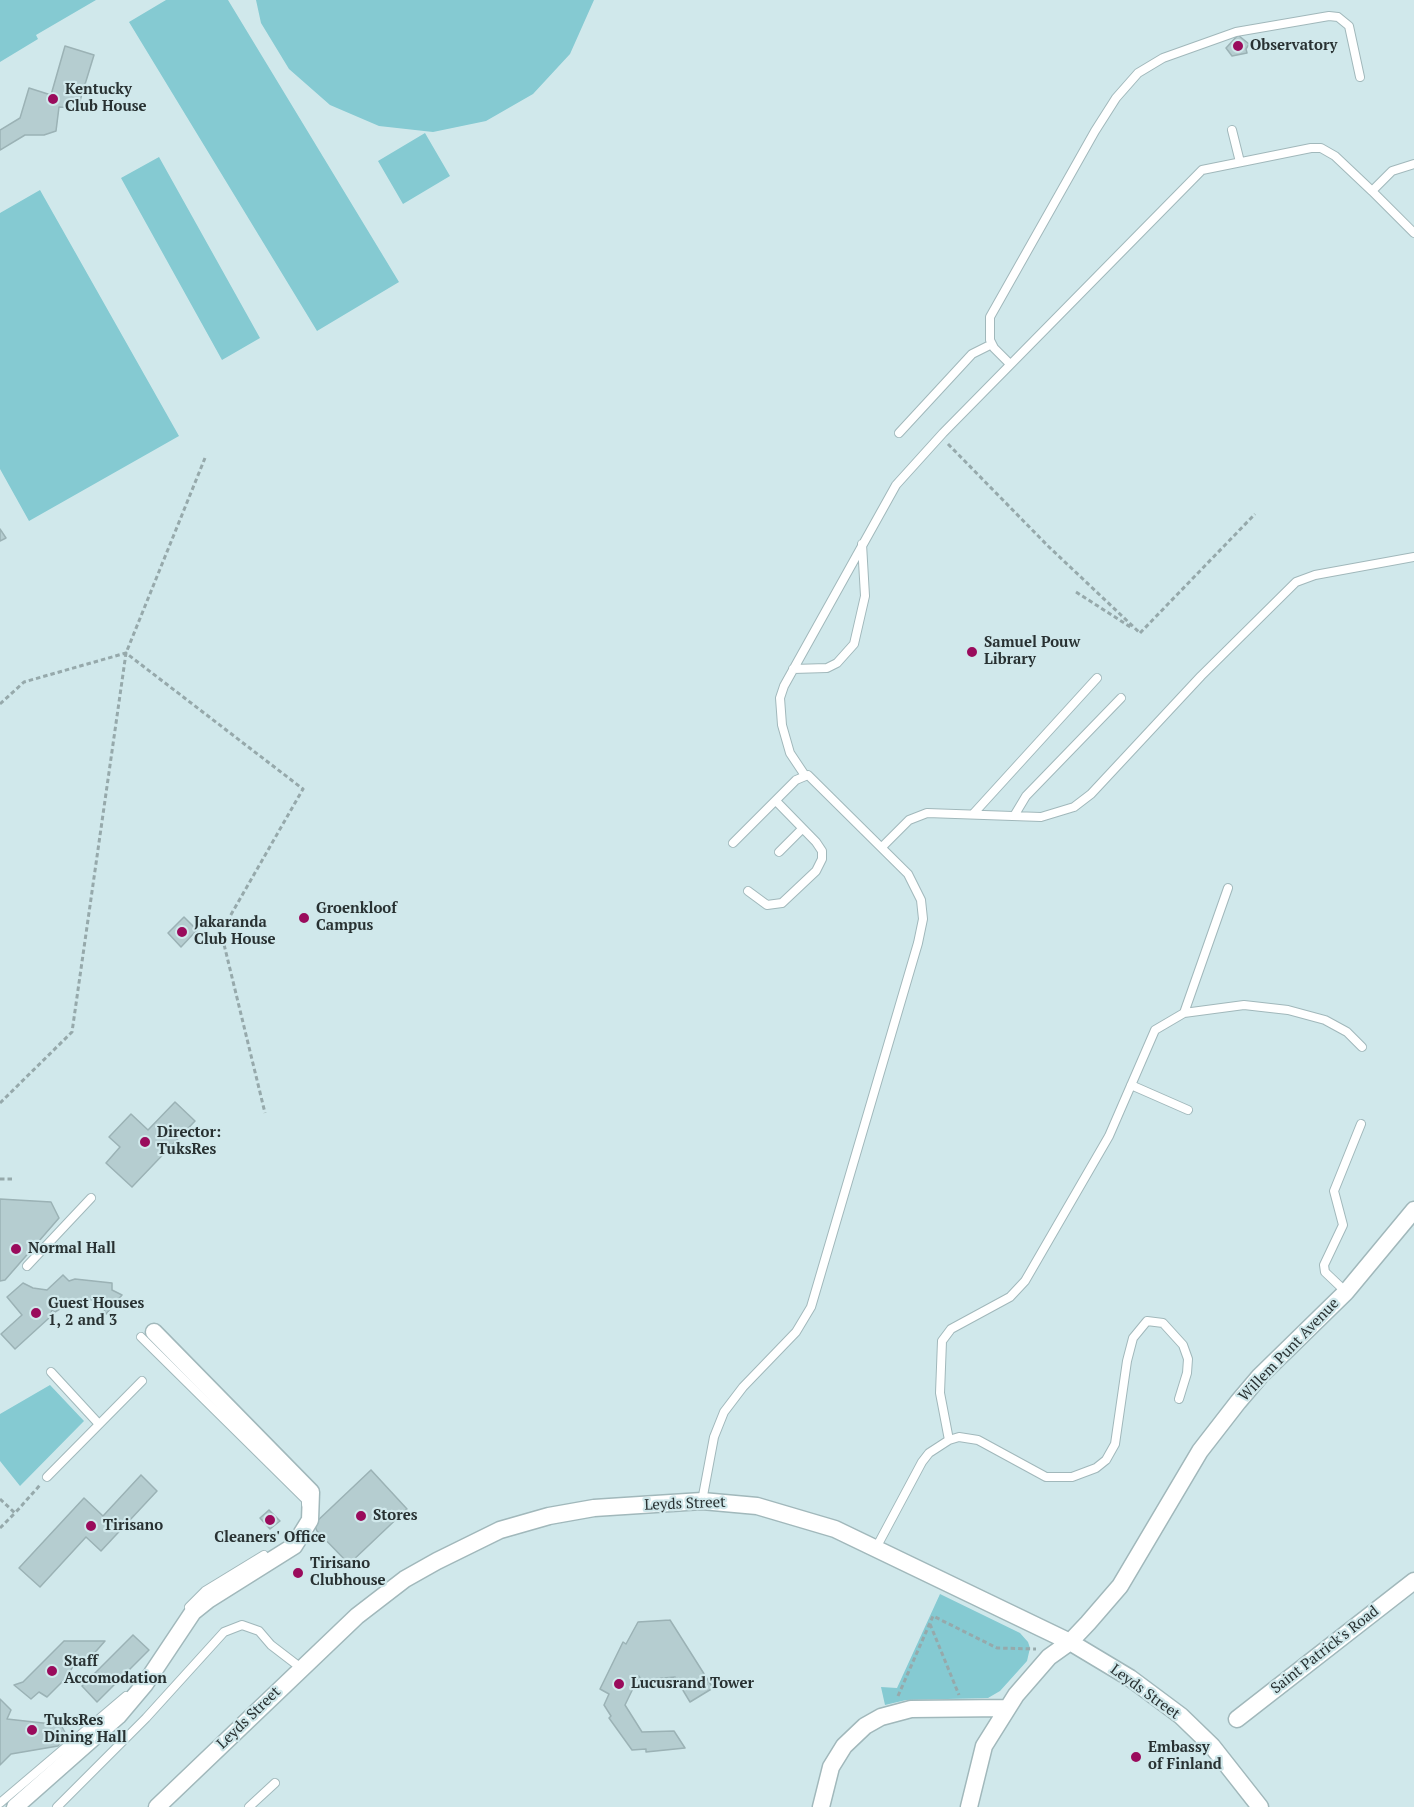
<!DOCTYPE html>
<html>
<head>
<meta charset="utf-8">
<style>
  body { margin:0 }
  canvas { display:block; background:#d0e8eb }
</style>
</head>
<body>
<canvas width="1414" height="1807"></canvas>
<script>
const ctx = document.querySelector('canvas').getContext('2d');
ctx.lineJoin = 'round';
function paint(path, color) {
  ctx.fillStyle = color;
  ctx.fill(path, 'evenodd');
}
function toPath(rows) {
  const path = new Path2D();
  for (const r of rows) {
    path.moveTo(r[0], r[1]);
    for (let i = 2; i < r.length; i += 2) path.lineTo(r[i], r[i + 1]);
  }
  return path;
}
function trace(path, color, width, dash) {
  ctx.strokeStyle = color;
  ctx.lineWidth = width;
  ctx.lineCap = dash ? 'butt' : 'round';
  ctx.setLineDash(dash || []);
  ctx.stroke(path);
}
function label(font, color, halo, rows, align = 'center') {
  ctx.font = font + ' "PT Serif",serif';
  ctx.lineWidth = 4.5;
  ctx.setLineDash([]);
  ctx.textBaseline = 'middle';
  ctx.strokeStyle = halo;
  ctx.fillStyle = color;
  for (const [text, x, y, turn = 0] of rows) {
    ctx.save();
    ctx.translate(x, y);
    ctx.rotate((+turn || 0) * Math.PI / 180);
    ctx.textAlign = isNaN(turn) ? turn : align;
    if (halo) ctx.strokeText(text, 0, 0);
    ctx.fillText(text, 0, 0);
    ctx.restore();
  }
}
paint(toPath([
  [0,0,96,0,36,35,38,39,0,62],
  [166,0,228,0,399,282,317,331,129,22],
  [256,0,594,0,570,54,533,94,486,121,433,132,379,126,330,105,289,69,261,23],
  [425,133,450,176,403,204,378,161],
  [159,157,260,338,222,360,121,178],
  [40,190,179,436,29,521,0,469,0,213],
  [50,1385,84,1421,20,1486,0,1461,0,1414],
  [940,1594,1020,1633,1028,1642,1030,1648,1027,1661,1000,1691,988,1698,906,1700,885,1705,881,1687,897,1688]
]), '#85cad2');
const building = toPath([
  [1238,35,1249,44,1246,49,1247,53,1232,56,1226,48,1238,35],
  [65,46,94,55,79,104,72,108,59,107,56,131,44,135,25,135,0,150,0,130,20,118,29,88,51,95,65,46],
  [0,529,6,538,0,541,0,529],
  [184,917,197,930,181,947,168,933,184,917],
  [175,1102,195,1121,132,1187,106,1163,120,1147,109,1137,131,1114,148,1130,175,1102],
  [0,1199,51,1202,59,1218,5,1280,0,1281,0,1199],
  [63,1275,69,1281,75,1279,112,1283,112,1290,122,1295,106,1314,99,1299,71,1302,55,1312,52,1310,49,1318,15,1349,1,1334,22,1315,7,1297,23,1283,33,1288,47,1290,63,1275],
  [371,1470,407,1509,349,1564,317,1531,314,1524,371,1470],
  [141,1475,157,1491,101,1551,86,1537,40,1587,19,1568,84,1498,103,1516,141,1475],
  [269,1510,280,1521,270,1529,260,1518,269,1510],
  [670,1620,713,1688,690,1702,675,1677,641,1680,639,1676,625,1705,642,1732,674,1731,685,1748,646,1752,646,1749,632,1750,609,1718,611,1716,604,1705,609,1694,600,1689,623,1642,626,1644,638,1622,670,1620],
  [133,1635,149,1650,97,1702,82,1686,133,1635],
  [64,1641,105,1641,83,1666,73,1666,68,1676,47,1697,39,1692,31,1699,14,1685,23,1682,64,1641],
  [0,1699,11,1710,7,1719,61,1725,67,1736,58,1746,11,1754,0,1765,0,1699]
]);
paint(building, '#b5cdd0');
trace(building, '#9bb2b5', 1.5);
const lane = toPath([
  [1232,130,1240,162],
  [1414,164,1392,171,1372,191,1414,233],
  [1010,364,994,348,990,340,990,317,1095,131,1116,98,1138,73,1163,58,1236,32,1329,16,1338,17,1349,26,1360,77],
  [899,433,972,354,992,344],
  [793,669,827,668,837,663,854,644,865,596,862,544],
  [804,774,790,753,782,725,780,698,784,686,896,485,943,433,1202,170,1311,148,1321,148,1335,156,1372,191],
  [974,813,1097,678],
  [1014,816,1026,796,1121,698],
  [882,847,909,820,927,813,1041,817,1074,807,1091,794,1201,676,1296,582,1315,575,1414,557],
  [779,852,802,829],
  [748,891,767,905,782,903,816,871,822,859,822,851,816,842,776,801],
  [1184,1013,1228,888],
  [1131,1085,1188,1110],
  [27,1266,91,1198],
  [1346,1292,1325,1272,1324,1265,1343,1225,1334,1191,1361,1124],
  [141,1337,306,1500,306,1504],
  [51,1372,98,1423],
  [949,1440,940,1393,942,1341,951,1329,1010,1297,1025,1281,1109,1136,1155,1030,1184,1013,1244,1005,1288,1010,1325,1020,1347,1032,1362,1047],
  [47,1477,142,1381],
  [702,1501,714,1437,724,1412,743,1387,796,1332,811,1307,918,943,923,919,921,900,908,874,808,775,796,780,733,843],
  [876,1548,922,1462,929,1453,949,1440,959,1437,978,1440,1046,1477,1072,1477,1096,1468,1106,1460,1115,1444,1127,1361,1133,1338,1147,1321,1163,1323,1183,1345,1188,1359,1187,1373,1179,1399],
  [189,1607,205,1591,264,1555],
  [0,1803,126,1696],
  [57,1807,146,1718,224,1632,242,1625,259,1631,271,1645,301,1668],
  [249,1807,275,1783]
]);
const street = toPath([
  [1237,1719,1414,1581],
  [15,1807,118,1716,145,1684,193,1612,208,1600,294,1546,310,1520,311,1492,154,1332],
  [157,1807,357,1616,405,1579,437,1561,500,1530,549,1516,594,1508,702,1501,757,1506,835,1529,1070,1642,1130,1678,1181,1716,1212,1746,1260,1807],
  [821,1807,831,1767,844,1746,865,1726,881,1717,911,1709,1006,1708],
  [969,1807,984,1746,1016,1695,1049,1657,1070,1642,1088,1623,1120,1586,1200,1451,1238,1402,1260,1376,1346,1292,1414,1210]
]);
trace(lane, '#a1b8bb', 10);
trace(street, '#a1b8bb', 19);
trace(toPath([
  [948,444,1048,546,1140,633],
  [1076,592,1132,628],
  [1140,633,1255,514],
  [0,704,24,682,126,653,303,789,221,932,265,1113],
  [0,1103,72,1032,126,653,205,458],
  [0,1179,14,1179],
  [0,1499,15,1513,40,1485],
  [0,1528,15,1513],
  [930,1624,959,1695],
  [898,1696,933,1616,997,1648,1036,1649]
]), '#96a9ab', 3, [4.5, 3]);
trace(lane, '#fff', 8);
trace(street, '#fff', 16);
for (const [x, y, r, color] of [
  [1238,46,6,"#9a0b5c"],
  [53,99,6,"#9a0b5c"],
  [972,652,6,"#9a0b5c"],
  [304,918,6,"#9a0b5c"],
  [182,932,6,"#9a0b5c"],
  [145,1142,6,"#9a0b5c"],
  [16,1249,6,"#9a0b5c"],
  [36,1313,6,"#9a0b5c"],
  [361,1516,6,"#9a0b5c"],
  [270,1520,6,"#9a0b5c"],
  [91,1526,6,"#9a0b5c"],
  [298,1573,6,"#9a0b5c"],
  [52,1671,6,"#9a0b5c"],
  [619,1684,6,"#9a0b5c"],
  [32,1730,6,"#9a0b5c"],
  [1136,1757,6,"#9a0b5c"]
]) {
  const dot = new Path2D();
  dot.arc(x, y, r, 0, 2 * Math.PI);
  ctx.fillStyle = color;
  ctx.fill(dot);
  trace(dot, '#d0e8eb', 2);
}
label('bold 15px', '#283132', '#d0e8eb', [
  ["Observatory",1250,46],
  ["Kentucky",65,90],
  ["Club House",65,107],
  ["Samuel Pouw",984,643],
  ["Library",984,660],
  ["Groenkloof",316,909],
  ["Campus",316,926],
  ["Jakaranda",194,923],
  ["Club House",194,940],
  ["Director:",157,1133],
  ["TuksRes",157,1150],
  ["Normal Hall",28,1249],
  ["Guest Houses",48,1304],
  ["1, 2 and 3",48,1321],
  ["Stores",373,1516],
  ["Tirisano",103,1526],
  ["Cleaners' Office",270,1538,"center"],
  ["Tirisano",310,1564],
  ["Clubhouse",310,1581],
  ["Staff",64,1662],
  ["Accomodation",64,1679],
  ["Lucusrand Tower",631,1684],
  ["TuksRes",44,1721],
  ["Dining Hall",44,1738],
  ["Embassy",1148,1748],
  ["of Finland",1148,1765]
], 'left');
label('15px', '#283132', '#d0e8eb', [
  ["Willem Punt Avenue",1289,1350,-46],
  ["Leyds Street",685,1504,-2],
  ["Saint Patrick's Road",1325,1650,-38],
  ["Leyds Street",1145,1692,36],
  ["Leyds Street",249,1718,-44]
]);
</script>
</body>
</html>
